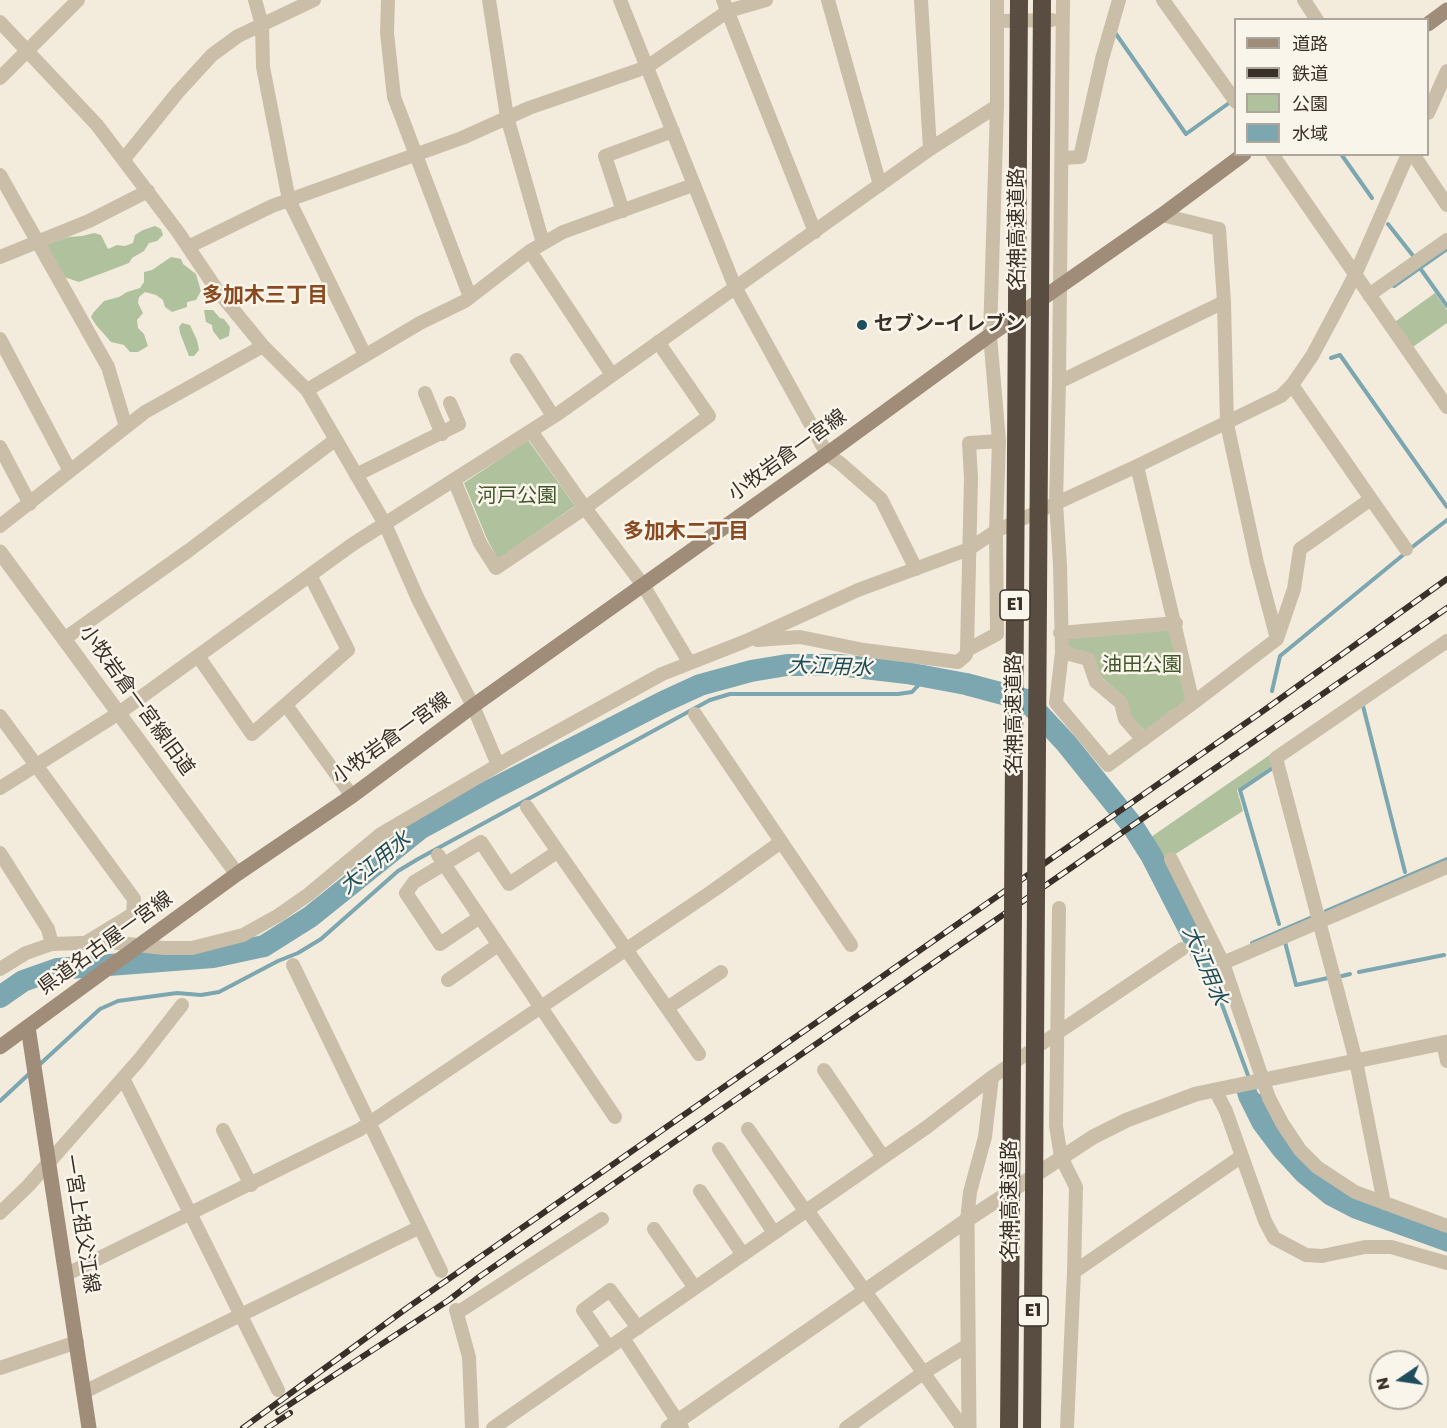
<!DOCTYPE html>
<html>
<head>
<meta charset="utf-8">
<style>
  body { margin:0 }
  #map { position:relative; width:1447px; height:1428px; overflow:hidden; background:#f3ecdd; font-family:Poppins,"Noto Sans JP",sans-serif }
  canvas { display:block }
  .legend { position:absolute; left:1234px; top:18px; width:195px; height:138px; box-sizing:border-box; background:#faf5ea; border:2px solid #aca69d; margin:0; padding:8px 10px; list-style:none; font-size:18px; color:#383029 }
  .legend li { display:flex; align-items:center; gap:12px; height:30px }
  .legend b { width:30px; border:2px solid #aca69d }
  .north { position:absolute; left:1369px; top:1350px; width:60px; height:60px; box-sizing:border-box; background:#faf5ea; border:2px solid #aca69d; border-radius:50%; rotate:257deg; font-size:16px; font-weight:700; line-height:24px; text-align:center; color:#383029 }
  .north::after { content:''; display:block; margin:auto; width:21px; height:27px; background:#1e4d5b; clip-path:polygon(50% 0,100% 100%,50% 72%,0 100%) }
</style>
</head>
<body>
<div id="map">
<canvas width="1447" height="1428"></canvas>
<ul class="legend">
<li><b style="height:8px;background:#9f8d7a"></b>道路</li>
<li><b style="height:8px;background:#383029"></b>鉄道</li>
<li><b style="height:16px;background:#b0c29d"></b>公園</li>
<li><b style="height:16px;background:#7ca6b0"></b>水域</li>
</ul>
<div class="north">N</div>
</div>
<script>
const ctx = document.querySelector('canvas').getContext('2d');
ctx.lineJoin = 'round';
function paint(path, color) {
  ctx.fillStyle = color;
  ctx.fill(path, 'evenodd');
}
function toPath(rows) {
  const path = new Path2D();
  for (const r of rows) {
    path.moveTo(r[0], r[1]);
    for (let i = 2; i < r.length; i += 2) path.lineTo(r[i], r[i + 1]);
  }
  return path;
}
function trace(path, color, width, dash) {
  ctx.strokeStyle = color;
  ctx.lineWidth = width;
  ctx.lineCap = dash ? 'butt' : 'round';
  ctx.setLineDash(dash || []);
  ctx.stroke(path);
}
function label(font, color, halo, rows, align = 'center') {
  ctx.font = font + ' Poppins,"Noto Sans JP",sans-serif';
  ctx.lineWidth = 5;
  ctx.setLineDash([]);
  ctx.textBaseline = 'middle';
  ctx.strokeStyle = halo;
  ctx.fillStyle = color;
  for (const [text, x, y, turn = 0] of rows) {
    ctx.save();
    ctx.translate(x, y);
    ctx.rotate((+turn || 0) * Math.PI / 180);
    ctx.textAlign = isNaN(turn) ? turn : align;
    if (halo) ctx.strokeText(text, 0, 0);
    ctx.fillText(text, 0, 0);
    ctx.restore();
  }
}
paint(toPath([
  [155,226,161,229,163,235,157,241,149,243,144,251,132,258,129,263,79,282,64,277,46,251,47,244,69,237,82,236,94,233,101,235,108,249,117,245,125,246,133,243,135,235,143,230],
  [171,257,181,259,183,264,196,274,201,291,196,300,187,302,187,307,172,312,165,307,163,300,156,295,145,292,139,297,138,303,143,313,137,320,138,328,144,334,148,346,138,352,130,352,124,345,111,342,96,325,91,317,93,313,104,301,119,297,127,292,140,288,144,282,144,272,152,270],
  [1435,293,1447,310,1447,323,1410,349,1392,324],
  [204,310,213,310,220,318,224,319,230,327,229,336,220,340,213,331,212,325,206,322],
  [182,323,190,325,197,340,199,350,194,356,189,356,180,333,179,327],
  [528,440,575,506,498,559,487,539,464,483],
  [1169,630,1186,701,1145,731,1131,717,1125,698,1067,647,1067,638],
  [1271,754,1273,765,1237,790,1243,811,1166,860,1151,837]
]), '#b0c29d');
paint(toPath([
  [1253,1079,1258,1093,1264,1096,1316,1171,1447,1231,1447,1252,1352,1218,1325,1204,1297,1181,1274,1156,1253,1128,1239,1100,1234,1083]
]), '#7ca6b0');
trace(toPath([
  [1116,34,1186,134,1229,103],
  [1341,154,1372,198],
  [1388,224,1414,257],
  [1420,268,1447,306],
  [1394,286,1447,249],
  [1331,358,1340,355,1447,507],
  [1411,548,1447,520],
  [1272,691,1280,656,1403,555],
  [1363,706,1405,872],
  [1274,767,1240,790,1279,924],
  [1326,911,1447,859],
  [1285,942,1296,985,1328,978],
  [1252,943,1310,918],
  [1207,964,1249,1078],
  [1359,972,1444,955],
  [1342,976,1350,974],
  [38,1066,100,1009,118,1001,177,993,201,995,219,992,278,961,298,953,321,939,398,871,418,859,710,700,730,694,898,694,912,692,927,676],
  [0,1101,30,1073]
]), '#7ca6b0', 4);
trace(toPath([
  [0,997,23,981,57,969,213,957,264,946,310,917,421,828,491,790,663,702,700,685,751,671,787,665,839,665,907,673,966,684,1026,700,1066,743,1132,825,1151,855,1207,964]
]), '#7ca6b0', 22);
trace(toPath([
  [255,0,262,25,263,67,289,200,365,355],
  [388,0,387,33,394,97,470,297],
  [489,0,507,117,543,243],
  [620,0,735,287,827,454,840,463,881,499,916,569],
  [723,0,815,232],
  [828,0,880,185],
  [921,0,930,149],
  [1063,0,1059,382,1056,503,1060,565,1062,652,1056,703,1108,765,1193,703,1277,639,1294,589,1300,549,1371,499,1292,385],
  [1163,0,1236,102],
  [1304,0,1317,20],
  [997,21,1052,20],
  [0,22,97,125,178,232,217,290,263,346,307,390,385,524,418,599,473,706,498,765],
  [0,78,78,0],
  [1428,113,1447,71],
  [1272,154,1447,407],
  [1413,154,1447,205],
  [1062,158,1080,157,1102,59,1119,0],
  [124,159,178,92,212,55,238,36,314,0],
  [0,175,108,367,126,427],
  [623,211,605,156,673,131],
  [1162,215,1219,229,1224,302,1227,424,1257,563,1277,639],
  [188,247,272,206,462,138,529,108,647,67,728,11,766,0],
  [530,251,612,375],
  [0,257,89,221,148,191],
  [1369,295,1447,240],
  [0,339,70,471],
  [517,360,553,416],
  [1059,382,1224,302],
  [307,390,420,323,465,301,530,251,563,232,693,185],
  [425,393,442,434],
  [531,431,585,508,643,585,689,662],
  [0,447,30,504],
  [1137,466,1193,703],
  [356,475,459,424,450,403],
  [454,480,480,543,496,568,585,508,709,416,658,342],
  [1371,499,1406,549],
  [0,526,145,412,263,346],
  [1060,633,1176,623],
  [64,639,188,551,335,440],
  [757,640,800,637,864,650,958,662,966,655,967,650,971,478,969,443,999,441],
  [967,650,997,634,996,531,999,441,990,335,997,106,997,0],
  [1062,652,1088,659,1096,682,1121,703,1125,719,1143,740],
  [198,656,252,734,348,650,310,575],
  [286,705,352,796],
  [695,714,851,945],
  [0,716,134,899,133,914,87,942],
  [0,788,119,713,353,544,559,413,930,149,997,106],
  [527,807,699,1054],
  [0,853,48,929,52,944],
  [438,855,615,1117],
  [1171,859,1223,963,1269,1098,1282,1123,1300,1150,1317,1167,1355,1192,1447,1226],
  [1059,908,1056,1126,1061,1157,1076,1187,1074,1272,1067,1428],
  [480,917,440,944,406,893,414,882,481,842,509,884,557,852],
  [1223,963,1447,867],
  [293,965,441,1271],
  [0,969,26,953,52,944,110,942,164,948,192,948,243,935,279,915,309,894,381,834,510,758,662,674,746,641,858,590,969,549,996,531,1137,466,1281,396,1292,385,1312,356,1335,313,1355,275,1408,154],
  [448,980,498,945],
  [667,1008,721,972],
  [1443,1043,1447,1061],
  [824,1070,883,1157],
  [123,1078,278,1390],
  [1215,1090,1226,1111,1265,1221,1274,1238,1306,1255,1322,1256,1365,1247,1391,1247,1447,1263],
  [748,1129,806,1212],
  [223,1130,251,1185],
  [719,1149,774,1233],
  [700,1191,743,1255],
  [1384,1203,1356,1061,1276,758,1447,641],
  [807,1210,963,1428],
  [0,1213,28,1186,139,1060,182,1005],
  [967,1220,970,1192,985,1137,992,1077],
  [654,1229,695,1288],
  [1074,1272,1242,1156],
  [67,1274,359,1130,714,890,781,842],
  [456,1310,469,1357,472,1428],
  [457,1313,602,1219],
  [623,1338,682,1428],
  [609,1348,583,1310,610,1290,638,1328],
  [0,1368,77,1342],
  [84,1392,420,1227],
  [493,1428,927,1127,992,1077,1182,949],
  [846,1428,923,1373,968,1345]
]), '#cbbea9', 14);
trace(toPath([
  [0,552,237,874],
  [967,1220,969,1428],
  [668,1428,967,1220,1093,1137,1127,1120,1196,1094,1447,1042]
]), '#cbbea9', 15);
trace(toPath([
  [1428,24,1447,10],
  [28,1027,89,1428],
  [0,1047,237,874,352,796,473,706,827,454,990,335,1162,215,1244,154]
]), '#9f8d7a', 15);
trace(toPath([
  [1009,1428,1011,1210],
  [1032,1428,1034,1193]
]), '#594c40', 18);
const rail = toPath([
  [278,1412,449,1300,479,1277,1447,608],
  [243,1428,407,1308,1263,711,1447,579],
  [267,1428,290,1413]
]);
trace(rail, '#383029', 6);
trace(rail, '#faf5ea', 4, [11]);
trace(toPath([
  [1034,1193,1042,0],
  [1011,1210,1019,0]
]), '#594c40', 18);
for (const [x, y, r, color] of [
  [862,325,6,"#1e4d5b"]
]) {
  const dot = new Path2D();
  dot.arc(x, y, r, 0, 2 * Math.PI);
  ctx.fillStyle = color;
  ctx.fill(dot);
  trace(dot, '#faf5ea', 2);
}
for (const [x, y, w] of [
  [1015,605,30],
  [1033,1311,30]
]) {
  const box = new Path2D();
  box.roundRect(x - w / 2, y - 15, w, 30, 4.5);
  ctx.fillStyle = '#faf5ea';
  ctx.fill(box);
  trace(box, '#383029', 1.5);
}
label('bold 18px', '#383029', null, [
  ["E1",1015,605],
  ["E1",1033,1311]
]);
label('20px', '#383029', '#faf5ea', [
  ["名神高速道路",1018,228,-90],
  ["小牧岩倉一宮線",788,456,-36],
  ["小牧岩倉一宮線旧道",136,701,54],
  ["名神高速道路",1015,714,-90],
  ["小牧岩倉一宮線",392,739,-36],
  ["県道名古屋一宮線",106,944,-36],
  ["名神高速道路",1011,1200,-90],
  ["一宮上祖父江線",80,1224,81]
]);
label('bold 20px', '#383029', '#faf5ea', [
  ["セブン-イレブン",874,325]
], 'left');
label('20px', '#41572c', '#faf5ea', [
  ["河戸公園",517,497],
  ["油田公園",1142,666]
]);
label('bold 21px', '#894a21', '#faf5ea', [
  ["多加木三丁目",265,297],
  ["多加木二丁目",686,533]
]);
label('italic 21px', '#1e4d5b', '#faf5ea', [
  ["大江用水",830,668,2],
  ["大江用水",376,864,-39],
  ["大江用水",1204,966,67]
]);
</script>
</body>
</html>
